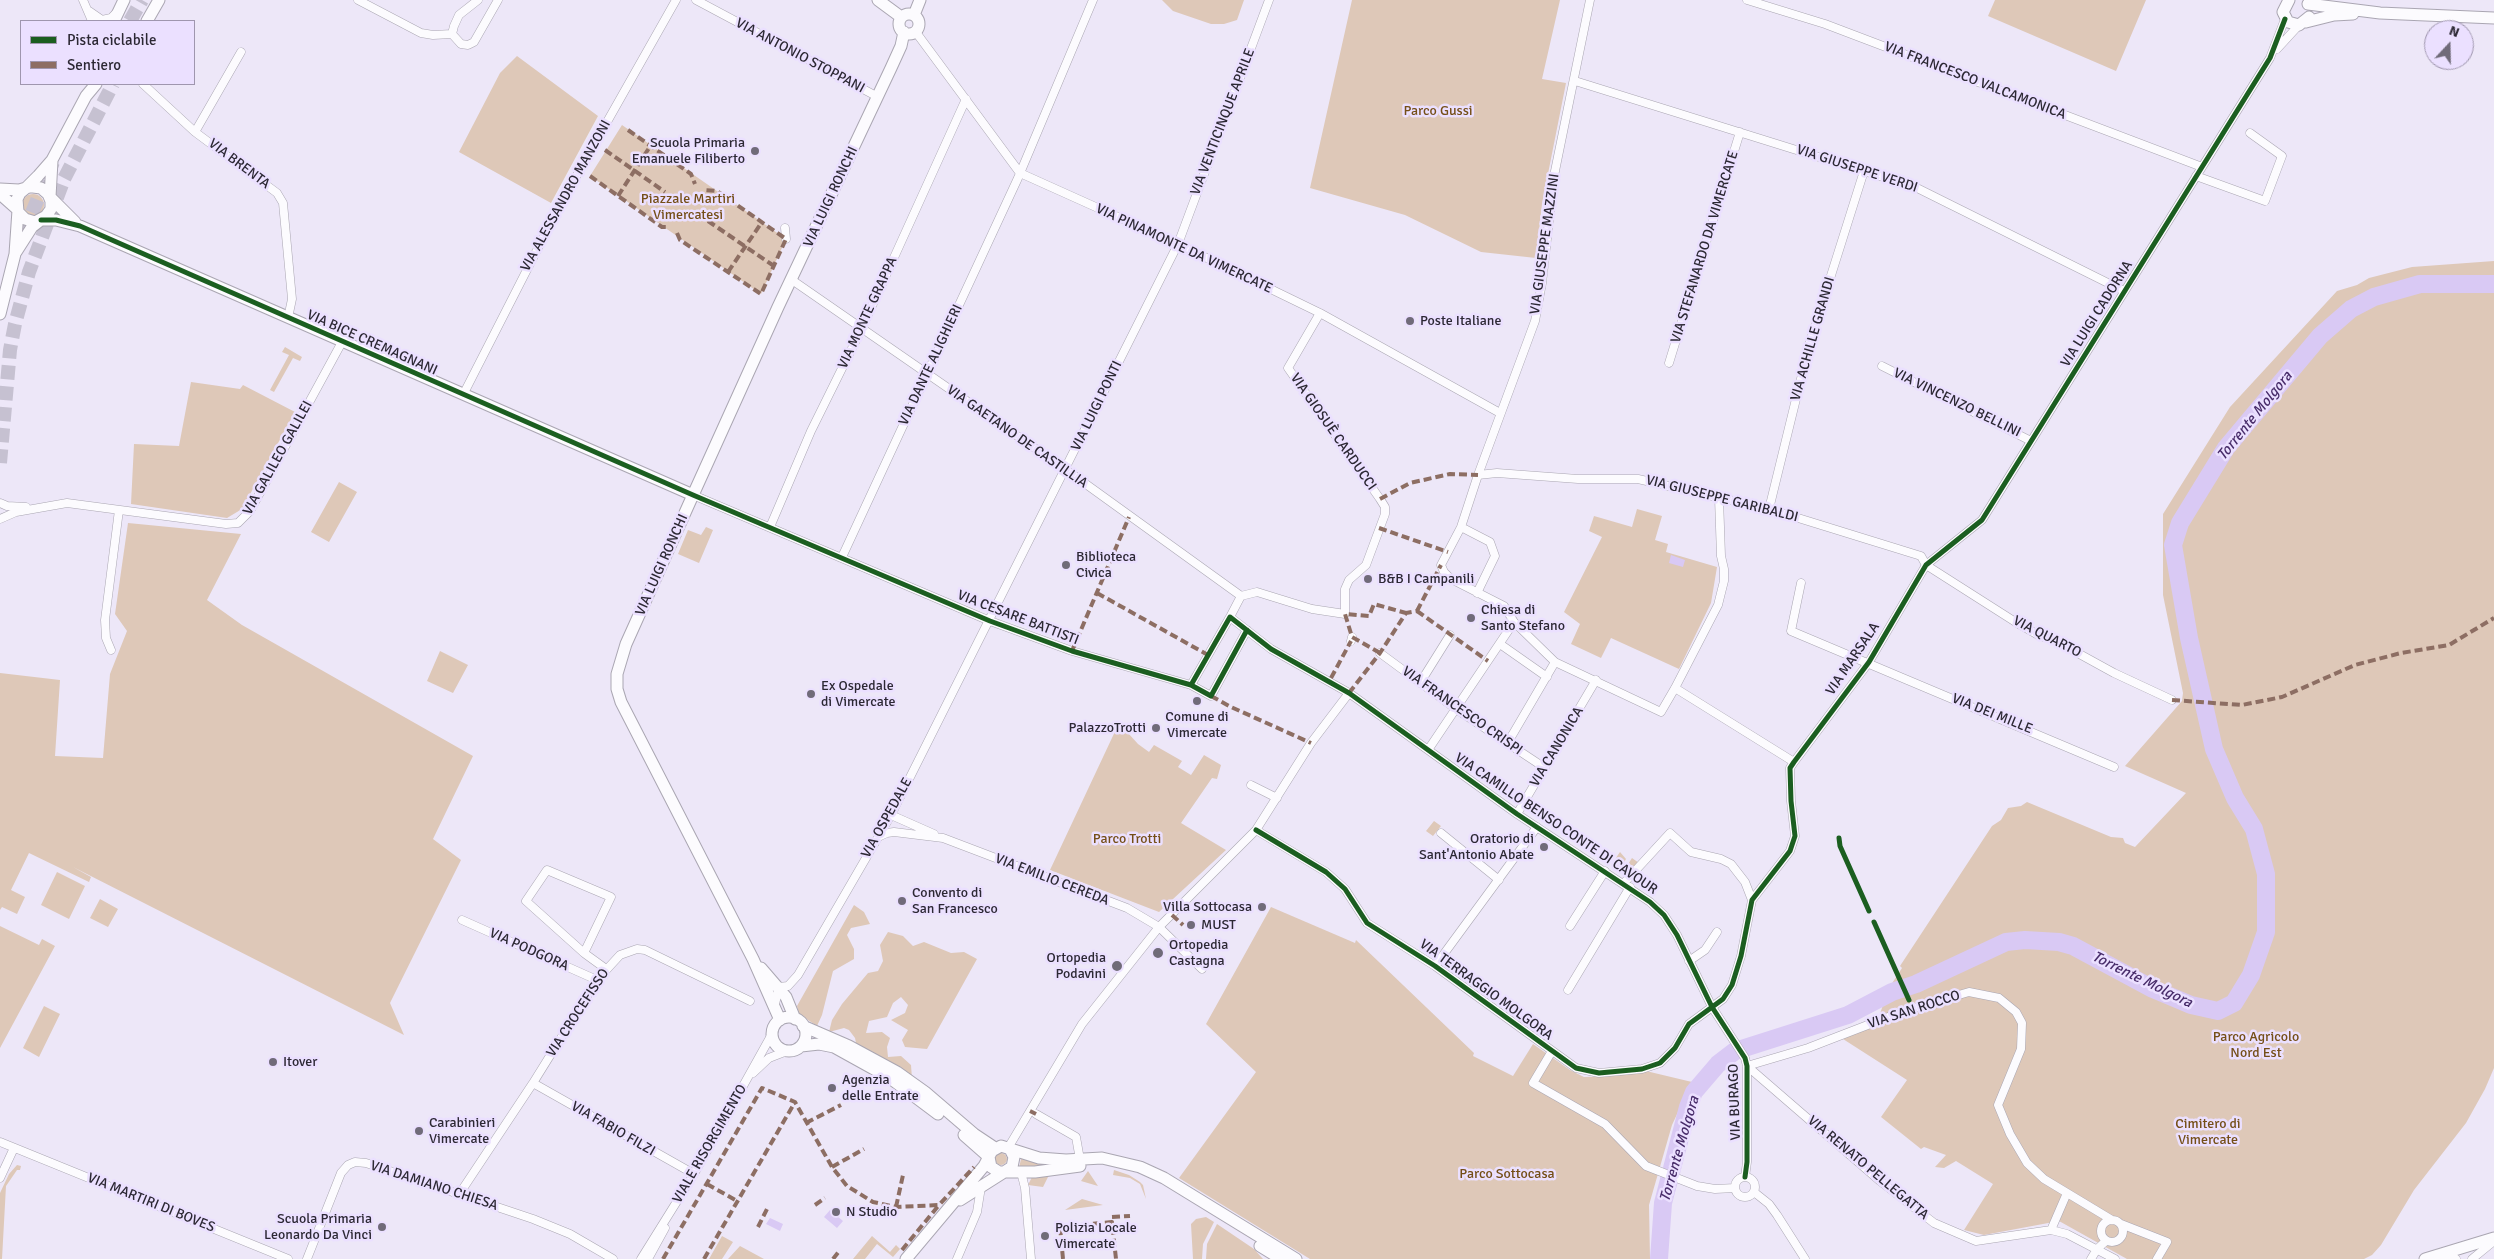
<!DOCTYPE html>
<html>
<head>
<meta charset="utf-8">
<style>
  body { margin:0 }
  #map { position:relative; width:2494px; height:1259px; overflow:hidden; background:#ede7f8; font-family:Signika,sans-serif }
  canvas { display:block }
  .legend { position:absolute; left:20px; top:20px; width:175px; height:65px; box-sizing:border-box; background:#ebe0ff; border:1px solid #9f96ae; margin:0; padding:6px 9px; list-style:none; font-size:15px; color:#2c2834 }
  .legend li { display:flex; align-items:center; gap:10px; height:25px }
  .legend b { width:25px; border:1px solid #9f96ae }
  .north { position:absolute; left:2424px; top:20px; width:50px; height:50px; box-sizing:border-box; background:#ebe0ff; border:1px solid #9f96ae; border-radius:50%; rotate:21deg; font-size:14px; font-weight:700; line-height:20px; text-align:center; color:#2c2834 }
  .north::after { content:''; display:block; margin:auto; width:18px; height:22px; background:#706b79; clip-path:polygon(50% 0,100% 100%,50% 72%,0 100%) }
</style>
</head>
<body>
<div id="map">
<canvas width="2494" height="1259"></canvas>
<ul class="legend">
<li><b style="height:6px;background:#1b5e20"></b>Pista ciclabile</li>
<li><b style="height:6px;background:#8d6e63"></b>Sentiero</li>
</ul>
<div class="north">N</div>
</div>
<script>
const ctx = document.querySelector('canvas').getContext('2d');
ctx.lineJoin = 'round';
function paint(path, color) {
  ctx.fillStyle = color;
  ctx.fill(path, 'evenodd');
}
function toPath(rows) {
  const path = new Path2D();
  for (const r of rows) {
    if (r.length === 3) {
      path.moveTo(r[0] + r[2], r[1]);
      path.arc(r[0], r[1], r[2], 0, 2 * Math.PI);
      continue;
    }
    path.moveTo(r[0], r[1]);
    for (let i = 2; i < r.length; i += 2) path.lineTo(r[i], r[i + 1]);
  }
  return path;
}
function trace(path, color, width, dash) {
  ctx.strokeStyle = color;
  ctx.lineWidth = width;
  ctx.lineCap = dash ? 'butt' : 'round';
  ctx.setLineDash(dash || []);
  ctx.stroke(path);
}
function label(font, color, halo, rows, align = 'center') {
  ctx.font = font + ' Signika,sans-serif';
  ctx.lineWidth = 5;
  ctx.setLineDash([]);
  ctx.textBaseline = 'middle';
  ctx.strokeStyle = halo;
  ctx.fillStyle = color;
  for (const [text, x, y, turn = 0] of rows) {
    ctx.save();
    ctx.translate(x, y);
    ctx.rotate((+turn || 0) * Math.PI / 180);
    ctx.textAlign = isNaN(turn) ? turn : align;
    if (halo) ctx.strokeText(text, 0, 0);
    ctx.fillText(text, 0, 0);
    ctx.restore();
  }
}
paint(toPath([
  [1162,0,1244,0,1237,20,1224,24,1211,24,1173,11],
  [1352,0,1560,0,1542,79,1566,83,1542,204,1536,258,1481,252,1405,215,1310,188],
  [1995,0,2146,0,2116,71,1988,16],
  [517,56,598,116,551,203,459,152,500,73],
  [622,125,786,239,761,294,590,176],
  [33,205,11],
  [2494,261,2494,1068,2485,1089,2466,1123,2414,1190,2381,1245,2372,1255,2364,1259,2127,1259,2059,1221,1984,1235,1964,1230,1993,1184,1956,1161,1944,1168,1935,1167,1946,1155,1924,1147,1921,1149,1881,1117,1907,1080,1843,1039,1846,1036,1876,1025,1889,988,1902,968,1900,966,1992,826,2001,820,2008,808,2021,806,2027,802,2111,837,2123,838,2125,843,2135,847,2186,793,2125,766,2182,701,2183,693,2163,595,2163,514,2230,407,2337,291,2357,285,2369,278,2412,267],
  [285,347,302,357,300,361,293,358,274,392,270,390,289,355,282,352],
  [191,382,240,389,243,385,295,412,242,509,227,518,131,504,134,444,179,446],
  [339,482,357,492,329,542,311,532],
  [1637,509,1662,516,1655,540,1668,544,1666,552,1717,567,1711,603,1679,669,1611,638,1601,658,1571,644,1580,624,1564,612,1602,537,1589,531,1594,516,1632,527],
  [128,523,241,534,207,600,242,625,473,756,433,839,461,860,390,1003,404,1035,73,867,91,877,89,882,29,853,11,890,25,897,17,914,2,907,0,910,0,673,60,680,55,756,103,758,110,674,127,631,115,614],
  [706,527,713,530,699,563,678,554,688,530,701,535],
  [440,651,468,665,453,693,427,681],
  [1119,723,1138,744,1149,752,1154,745,1182,761,1178,767,1191,775,1204,755,1221,765,1217,779,1212,778,1181,823,1226,850,1159,912,1050,870],
  [1434,821,1441,826,1433,836,1426,831],
  [1620,852,1626,859,1620,870,1611,865],
  [1632,858,1639,863,1631,873,1623,872],
  [57,872,85,886,69,919,41,905],
  [100,899,118,909,108,927,90,918],
  [854,905,864,912,870,924,851,928,847,935,854,949,854,959,833,971,822,1015,817,1026,799,1014,797,1006],
  [1271,907,1355,943,1356,940,1474,1053,1473,1056,1513,1076,1533,1044,1570,1070,1584,1077,1615,1076,1646,1071,1692,1082,1672,1125,1649,1205,1650,1259,1310,1259,1179,1178,1256,1072,1206,1024],
  [0,926,39,945,42,939,55,946,0,1048],
  [888,932,903,936,913,946,924,942,951,953,964,952,977,959,927,1049,905,1047,902,1040,908,1030,891,1020,905,1013,908,1005,901,997,893,1003,887,1017,869,1021,866,1033,882,1032,890,1038,887,1047,888,1057,901,1056,911,1065,912,1079,857,1048,855,1038,849,1030,844,1028,829,1032,832,1020,842,1004,868,973,878,971,883,961,880,945],
  [44,1006,60,1014,39,1057,23,1048],
  [1001,1159,6],
  [1021,1159,1044,1162,1046,1168,1019,1168],
  [17,1165,21,1166,20,1170,17,1170,6,1186,2,1259,0,1259,0,1193,9,1174],
  [1114,1170,1129,1175,1140,1182,1143,1185,1146,1199,1140,1184,1130,1178,1113,1175],
  [1088,1171,1098,1186,1081,1181],
  [1050,1173,1043,1187,1028,1185,1032,1177],
  [1082,1199,1103,1205,1065,1210],
  [1206,1217,1214,1222,1203,1244,1202,1259,1193,1259,1191,1224,1196,1219],
  [1217,1224,1254,1249,1263,1259,1206,1259,1207,1244],
  [722,1236,733,1242,722,1259,709,1259],
  [872,1236,890,1252,896,1245,900,1249,893,1257,877,1244,865,1259,853,1259],
  [740,1246,764,1259,728,1259]
]), '#dec8b8');
paint(toPath([
  [1671,555,1685,560,1683,567,1669,563],
  [830,1210,843,1221,837,1228,824,1217],
  [770,1218,783,1224,780,1231,766,1224]
]), '#d9c9f4');
trace(toPath([
  [1659,1259,1663,1203,1688,1107,1694,1092,1718,1064,1735,1051,1848,1015,1892,992,1916,984,2006,942,2025,940,2059,942,2073,946,2153,989,2191,1005,2218,1011,2234,1003,2251,975,2266,932,2266,874,2254,829,2235,798,2214,749,2189,638,2173,545,2180,523,2226,448,2320,336,2351,309,2374,297,2420,284,2494,284]
]), '#d9c9f4', 18);
trace(toPath([
  [130,21,142,0],
  [24,232,53,162],
  [0,463,10,350,15,324,29,272,64,179,113,84]
]), '#c6c1d1', 14, [14, 7]);
const street = toPath([
  [83,0,92,21],
  [358,0,421,33,433,35,452,34],
  [478,0,459,15,454,26,452,34,461,44,468,45,474,42,498,0],
  [696,0,878,97],
  [1590,0,1554,176,1542,283,1535,321,1478,475,1461,527,1441,565,1444,572,1451,579,1504,606,1514,622,1555,662,1661,712,1675,688,1718,605,1724,581,1724,569,1721,556,1719,498],
  [1747,0,1825,24,2202,167],
  [89,11,102,20,111,18,116,13],
  [915,31,1020,173,1178,244,1320,313,1500,413],
  [2277,49,2299,25],
  [1575,81,1915,187,2124,291],
  [143,84,195,132,277,193,283,203,292,299,288,318],
  [195,132,241,52],
  [2196,176,2265,201,2282,156,2250,133],
  [785,228,786,239],
  [792,280,1065,469,1241,596],
  [1669,363,1740,132],
  [1882,366,2031,441],
  [463,395,560,205,676,0],
  [1478,475,1497,473,1578,479,1638,479,1769,509,1921,556,1926,565,2017,623,2040,636,2054,640,2114,673,2172,700],
  [693,495,990,621,1072,651,1191,685,1211,696,1247,630],
  [0,503,7,506,26,507],
  [1769,509,1810,342,1864,171],
  [0,519,16,512,67,503,226,524,238,523,250,511,342,342],
  [770,527,811,431,862,328,966,99],
  [1461,527,1490,542,1495,556,1477,593],
  [842,557,1018,178,1093,0],
  [1801,583,1791,631,2114,767],
  [1241,596,1257,592,1312,609,1345,614,1345,589,1349,580,1366,565,1385,514,1385,507,1380,499,1288,368,1320,313],
  [1230,617,1241,596],
  [1351,641,1352,637],
  [1500,644,1547,677],
  [111,650,106,638,105,620,119,510],
  [1380,653,1456,709,1545,768],
  [1420,683,1450,635],
  [1191,685,1230,617,1271,649,1349,693,1517,814,1650,902,1664,915,1677,935,1712,1007,1745,1058,1747,1066,1747,1162,1745,1177],
  [1675,688,1794,762],
  [1507,744,1555,662],
  [1428,750,1514,622],
  [1251,785,1277,798],
  [1517,814,1596,680],
  [891,815,934,834],
  [1256,830,1326,872,1345,889,1367,923,1435,966,1576,1068,1599,1073,1642,1069,1660,1063,1675,1048,1689,1024,1723,999,1732,985,1741,956,1752,900,1790,851,1795,836,1791,801,1790,768,1794,762,1869,662,1926,565,1982,520,2270,58,2285,19],
  [1441,833,1499,880],
  [878,837,887,833,894,832,943,838,1127,908,1159,927,1202,969],
  [1624,883,1670,833,1691,852,1721,859,1731,864,1745,882,1752,900],
  [462,920,597,980],
  [1570,926,1605,871],
  [584,953,611,897,547,870,526,901,584,953,606,969],
  [1689,961,1705,950,1717,932],
  [1435,966,1537,827],
  [1568,990,1630,887],
  [775,1004,779,987,788,986,798,975,891,815,1178,244,1269,0],
  [1552,1051,1533,1083,1605,1124,1646,1166,1697,1186,1715,1189,1735,1188],
  [1747,1066,1808,1048,1904,1011,1969,992,1999,998,2016,1012,2022,1023,2021,1049,1998,1105,2010,1134,2027,1163,2044,1179,2112,1220],
  [1747,1066,1880,1181,1934,1223,1976,1241,2051,1230,2067,1234,2115,1259],
  [753,1073,769,1058,787,1051],
  [533,1083,694,1174],
  [1036,1114,1076,1137,1079,1154],
  [0,1142,288,1259],
  [1008,1148,1082,1024,1159,927,1256,830,1311,743,1349,693],
  [1021,1172,1025,1188,1031,1259],
  [1745,1187,10],
  [0,1178,14,1148],
  [1754,1192,1769,1204,1777,1215,1805,1259],
  [460,1193,533,1083,597,980,620,955,637,949,645,950,750,1001],
  [2112,1231,11],
  [2121,1224,2167,1242,2157,1259],
  [2051,1230,2067,1193],
  [307,1259,341,1173,348,1165,355,1162,366,1163,533,1219,570,1234,613,1259],
  [641,1259,694,1174,772,1034],
  [648,1259,665,1228],
  [957,1259,977,1212,981,1187],
  [2091,1259,2097,1249,2106,1241],
  [2445,1259,2447,1252,2456,1259],
  [2472,1259,2494,1241]
]);
const secondary = toPath([
  [878,0,901,17],
  [2289,0,2283,12,2288,22,2299,25,2309,17],
  [2308,4,2380,13,2494,18],
  [909,24,10],
  [914,15,920,0],
  [114,21,124,0],
  [147,21,159,0],
  [2306,22,2334,15,2353,14],
  [52,161,50,197,75,222],
  [0,189,19,190,26,188,30,187,33,187,41,188,48,194,51,201,51,209,46,216,35,222,25,219,18,212,17,199,20,193,26,188,38,176,52,160,86,96,96,84],
  [0,194,18,210,15,254,0,314],
  [41,220,56,220,80,226,693,495],
  [16,252,32,227,41,220],
  [761,968,786,997,795,1019],
  [789,1034,17],
  [780,1020,753,959,621,702,617,689,617,674,626,644,693,495,778,307,891,68,901,46,904,32],
  [803,1026,849,1046,897,1072,925,1092,974,1134,995,1148],
  [801,1046,819,1044,834,1047,890,1078,938,1114],
  [964,1135,989,1157],
  [989,1157,991,1167,999,1172,1035,1172,1080,1166],
  [960,1200,1012,1167,1014,1157,1010,1149],
  [1260,1246,1281,1259],
  [906,1259,984,1166,992,1151,1001,1146,1039,1158,1066,1160,1102,1158,1140,1167,1164,1178,1296,1259],
  [2425,1259,2494,1238]
]);
trace(street, '#aaa6b2', 9);
trace(secondary, '#aaa6b2', 13);
trace(street, '#fcfbfe', 8);
trace(secondary, '#fcfbfe', 11);
trace(toPath([
  [628,130,691,174,695,184],
  [605,150,665,192],
  [590,176,662,227,668,227],
  [618,196,651,145],
  [708,221,774,266],
  [677,233,680,240,761,294,786,239,717,191,704,190],
  [728,272,762,222],
  [1380,499,1410,483,1450,474,1478,475],
  [1379,528,1448,552],
  [1097,593,1208,655],
  [1417,611,1488,661],
  [1417,611,1441,565],
  [1072,651,1129,517],
  [1380,653,1352,637,1345,614,1369,616,1374,604,1406,613],
  [1331,678,1351,641],
  [1349,693,1380,653,1406,613,1417,611],
  [1211,696,1231,707,1311,743],
  [2172,700,2242,705,2282,697,2355,665,2401,653,2449,645,2494,618],
  [1172,915,1183,925],
  [1030,1111,1036,1114],
  [806,1123,841,1105],
  [832,1167,864,1149],
  [707,1184,737,1201],
  [815,1205,825,1198],
  [896,1207,903,1175],
  [1112,1217,1130,1216],
  [1081,1225,1112,1222,1116,1259],
  [758,1227,767,1209],
  [902,1250,939,1205],
  [663,1259,762,1088,795,1102,832,1167,847,1186,873,1202,896,1207,939,1205,974,1167],
  [704,1259,795,1102],
  [833,1259,840,1250],
  [1063,1259,1060,1227,1064,1227]
]), '#8d6e63', 4, [8, 4]);
trace(toPath([
  [41,220,56,220,80,226,693,495,990,621,1072,651,1191,685,1211,696,1247,630],
  [1191,685,1230,617,1271,649,1349,693,1517,814,1650,902,1664,915,1677,935,1712,1007,1745,1058,1747,1066,1747,1162,1745,1177],
  [1256,830,1326,872,1345,889,1367,923,1435,966,1576,1068,1599,1073,1642,1069,1660,1063,1675,1048,1689,1024,1723,999,1732,985,1741,956,1752,900,1790,851,1795,836,1791,801,1790,768,1794,762,1869,662,1926,565,1982,520,2270,58,2285,19],
  [1839,838,1840,846,1869,911],
  [1874,922,1909,1000]
]), '#1b5e20', 5);
for (const [x, y, r, color] of [
  [755,151,5,"#706b79"],
  [1410,321,5,"#706b79"],
  [1066,565,5,"#706b79"],
  [1368,579,5,"#706b79"],
  [1471,618,5,"#706b79"],
  [811,694,5,"#706b79"],
  [1197,701,5,"#706b79"],
  [1156,728,5,"#706b79"],
  [1544,847,5,"#706b79"],
  [902,901,5,"#706b79"],
  [1262,907,5,"#706b79"],
  [1191,925,5,"#706b79"],
  [1158,953,6,"#706b79"],
  [1117,966,6,"#706b79"],
  [273,1062,5,"#706b79"],
  [832,1088,5,"#706b79"],
  [419,1131,5,"#706b79"],
  [836,1212,5,"#706b79"],
  [382,1227,5,"#706b79"],
  [1045,1236,5,"#706b79"]
]) {
  const dot = new Path2D();
  dot.arc(x, y, r, 0, 2 * Math.PI);
  ctx.fillStyle = color;
  ctx.fill(dot);
  trace(dot, '#ebe0ff', 2);
}
label('14px', '#2c2834', '#ebe0ff', [
  ["VIA ANTONIO STOPPANI",800,56,28],
  ["VIA FRANCESCO VALCAMONICA",1975,81,21],
  ["VIA VENTICINQUE APRILE",1223,122,-69],
  ["VIA BRENTA",239,164,37],
  ["VIA GIUSEPPE VERDI",1857,169,18],
  ["VIA ALESSANDRO MANZONI",566,196,-61],
  ["VIA LUIGI RONCHI",831,197,-65],
  ["VIA GIUSEPPE MAZZINI",1545,244,-82],
  ["VIA STEFANARDO DA VIMERCATE",1705,247,-73],
  ["VIA PINAMONTE DA VIMERCATE",1184,249,25],
  ["VIA MONTE GRAPPA",868,313,-65],
  ["VIA LUIGI CADORNA",2097,314,-58],
  ["VIA ACHILLE GRANDI",1813,339,-74],
  ["VIA BICE CREMAGNANI",372,343,24],
  ["VIA DANTE ALIGHIERI",931,365,-65],
  ["VIA VINCENZO BELLINI",1957,403,26],
  ["VIA LUIGI PONTI",1097,406,-64],
  ["VIA GIOSUÈ CARDUCCI",1333,432,55],
  ["VIA GAETANO DE CASTILLIA",1017,437,35],
  ["VIA GALILEO GALILEI",278,458,-61],
  ["VIA GIUSEPPE GARIBALDI",1722,499,14],
  ["VIA LUIGI RONCHI",662,565,-66],
  ["VIA CESARE BATTISTI",1018,618,21],
  ["VIA QUARTO",2047,637,27],
  ["VIA MARSALA",1853,659,-56],
  ["VIA FRANCESCO CRISPI",1462,711,35],
  ["VIA DEI MILLE",1992,714,22],
  ["VIA CANONICA",1557,747,-59],
  ["VIA OSPEDALE",887,818,-61],
  ["VIA CAMILLO BENSO CONTE DI CAVOUR",1556,824,34],
  ["VIA EMILIO CEREDA",1052,880,21],
  ["VIA PODGORA",529,950,24],
  ["VIA TERRAGGIO MOLGORA",1486,990,36],
  ["VIA SAN ROCCO",1914,1010,-18],
  ["VIA CROCEFISSO",578,1013,-57],
  ["VIA BURAGO",1735,1102,-92],
  ["VIA FABIO FILZI",613,1129,30],
  ["VIALE RISORGIMENTO",710,1144,-60],
  ["VIA RENATO PELLEGATTA",1868,1168,40],
  ["VIA DAMIANO CHIESA",434,1186,18],
  ["VIA MARTIRI DI BOVES",151,1203,22]
]);
label('14px', '#744e17', '#ebe0ff', [
  ["Parco Gussi",1438,111],
  ["Piazzale Martiri",688,199],
  ["Vimercatesi",688,215],
  ["Parco Trotti",1127,839],
  ["Parco Agricolo",2256,1037],
  ["Nord Est",2256,1053],
  ["Cimitero di",2208,1124],
  ["Vimercate",2208,1140],
  ["Parco Sottocasa",1507,1174]
]);
label('14px', '#2c2834', '#ebe0ff', [
  ["Scuola Primaria",745,143,"right"],
  ["Emanuele Filiberto",745,159,"right"],
  ["Poste Italiane",1420,321],
  ["Biblioteca",1076,557],
  ["Civica",1076,573],
  ["B&B I Campanili",1378,579],
  ["Chiesa di",1481,610],
  ["Santo Stefano",1481,626],
  ["Ex Ospedale",821,686],
  ["di Vimercate",821,702],
  ["Comune di",1197,717,"center"],
  ["Vimercate",1197,733,"center"],
  ["PalazzoTrotti",1146,728,"right"],
  ["Oratorio di",1534,839,"right"],
  ["Sant'Antonio Abate",1534,855,"right"],
  ["Convento di",912,893],
  ["San Francesco",912,909],
  ["Villa Sottocasa",1252,907,"right"],
  ["MUST",1201,925],
  ["Ortopedia",1169,945],
  ["Castagna",1169,961],
  ["Ortopedia",1106,958,"right"],
  ["Podavini",1106,974,"right"],
  ["Itover",283,1062],
  ["Agenzia",842,1080],
  ["delle Entrate",842,1096],
  ["Carabinieri",429,1123],
  ["Vimercate",429,1139],
  ["N Studio",846,1212],
  ["Scuola Primaria",372,1219,"right"],
  ["Leonardo Da Vinci",372,1235,"right"],
  ["Polizia Locale",1055,1228],
  ["Vimercate",1055,1244]
], 'left');
label('italic 15px', '#482c6a', '#ebe0ff', [
  ["Torrente Molgora",2255,416,-51],
  ["Torrente Molgora",2142,980,26],
  ["Torrente Molgora",1680,1149,-74]
]);
</script>
</body>
</html>
